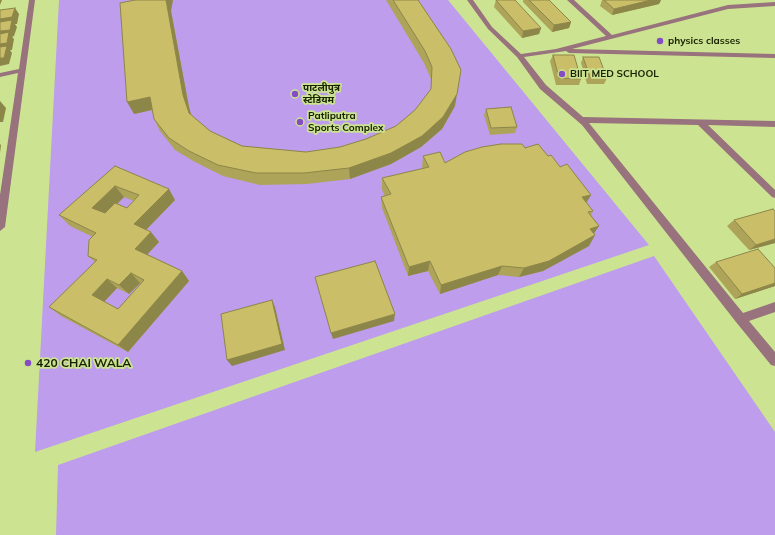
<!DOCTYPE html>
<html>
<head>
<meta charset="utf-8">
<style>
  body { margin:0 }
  canvas { display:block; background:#cce492 }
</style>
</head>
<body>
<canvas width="775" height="535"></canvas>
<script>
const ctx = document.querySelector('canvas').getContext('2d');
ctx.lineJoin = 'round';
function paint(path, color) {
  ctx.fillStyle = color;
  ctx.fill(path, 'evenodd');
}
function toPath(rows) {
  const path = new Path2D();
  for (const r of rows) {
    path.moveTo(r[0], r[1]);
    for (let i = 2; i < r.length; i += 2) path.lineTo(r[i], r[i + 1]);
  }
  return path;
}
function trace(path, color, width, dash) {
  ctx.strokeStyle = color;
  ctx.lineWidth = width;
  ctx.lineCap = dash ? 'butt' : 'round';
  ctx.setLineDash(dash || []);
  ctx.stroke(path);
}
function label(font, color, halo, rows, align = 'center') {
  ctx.font = font + ' Mulish,"Noto Sans Devanagari",sans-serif';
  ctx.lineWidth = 3.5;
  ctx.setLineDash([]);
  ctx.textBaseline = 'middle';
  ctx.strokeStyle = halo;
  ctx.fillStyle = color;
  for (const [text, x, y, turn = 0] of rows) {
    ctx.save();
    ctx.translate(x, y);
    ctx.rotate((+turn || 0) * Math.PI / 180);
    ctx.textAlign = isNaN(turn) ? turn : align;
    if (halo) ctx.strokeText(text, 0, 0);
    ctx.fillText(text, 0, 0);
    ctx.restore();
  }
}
paint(toPath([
  [59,0,448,0,649,245,35,452],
  [654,256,775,432,775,535,56,535,58,465]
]), '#bd9dec');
paint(toPath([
  [29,0,35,0,5,227,0,231,0,195,18,73,0,77,0,73,19,69,29,0],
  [467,0,473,0,492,27,521,54,556,49,606,36,567,0,574,0,612,35,728,5,775,2,775,6,728,9,572,49,775,54,775,58,569,53,566,51,524,57,546,85,583,117,775,121,775,127,708,125,775,190,775,198,772,197,698,125,589,123,743,313,775,302,775,312,749,321,775,352,775,366,771,365,736,322,582,125,540,89,517,57,488,29,467,0]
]), '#98727c');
paint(toPath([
  [386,0,418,0,455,106,442,129,421,147,391,164,350,179,307,184,260,185,223,176,195,162,175,150,160,131,154,119,152,110,134,114,171,11,189,107,191,115,210,131,242,146,306,152,340,147,366,139,396,126,415,110,431,90,431,79,424,63],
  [496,0,541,28,539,34,522,38,494,7],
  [523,0,549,0,571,22,569,28,552,32,523,2],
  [602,0,661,0,659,4,612,15,600,6],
  [553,55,581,79,579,85,556,85,550,61],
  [583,57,607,78,604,84,587,84,581,63],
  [486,109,517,127,515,133,490,135,484,115],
  [525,148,548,156,591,195,586,203,593,211,591,215,599,226,594,233,595,235,589,246,543,271,519,277,498,275,440,294,428,271,408,276,382,208,381,197,385,196,382,190,382,178,423,169,422,167,423,156,445,163],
  [115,166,175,200,146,230,159,242,147,254,182,271,189,281,128,352,61,316,49,307,95,262,88,256,93,237,70,226,59,215],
  [124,197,134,201,127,208,117,204],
  [140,283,141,283,118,309,104,302,117,288,129,294],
  [734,220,775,243,749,250,727,226],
  [716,262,775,286,735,299,709,267]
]), '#aea459');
paint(toPath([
  [0,0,2,0,0,5],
  [166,0,173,0,171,11,189,107,194,125,189,113,183,95],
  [651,0,661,0,659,4,612,15,614,9],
  [15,8,19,14,17,24,15,24,17,27,14,36,12,37,14,39,12,50,10,50,12,53,9,64,0,66,0,19],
  [571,22,569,28,552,32,554,25],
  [541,28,539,34,522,38,523,31],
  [457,94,455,106,442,129,421,147,391,164,350,179,349,168],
  [150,97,156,109,134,114,127,102],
  [0,101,6,108,3,122,0,122],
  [0,144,1,145,0,153],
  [115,186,124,197,102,219,92,208],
  [169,189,175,200,142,234,134,224],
  [591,195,584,206,582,197],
  [599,226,592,236,590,229],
  [151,232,159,242,143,259,135,249],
  [595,235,589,246,543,271,519,277,524,268],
  [775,239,775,243,749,250,756,245],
  [430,261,428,271,408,276,409,267],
  [502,266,498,275,440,294,441,285],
  [182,271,189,281,128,352,118,345],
  [131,273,140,283,129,294,119,285],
  [107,279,117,288,102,304,92,295],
  [775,283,775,286,735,299,742,294],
  [272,300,275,307,285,350,232,366,227,360],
  [395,314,394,321,333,339,331,333]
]), '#8d8649');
const building = toPath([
  [135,0,166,0,183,95,189,113,210,131,242,146,306,152,340,147,366,139,396,126,415,110,431,89,432,67,425,51,393,0,418,0,451,49,461,70,457,94,443,117,422,136,391,153,349,168,304,173,256,173,218,165,189,151,169,138,154,119,150,97,127,102,120,3,135,0],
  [496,0,515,0,541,28,523,31,496,0],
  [529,0,549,0,571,22,554,25,529,0],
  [604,0,651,0,614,9,604,0],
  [15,8,12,17,0,19,0,10,15,8],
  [12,20,10,30,0,31,0,22,12,20],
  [9,32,7,43,0,44,0,34,9,32],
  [7,46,4,58,0,58,0,47,7,46],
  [553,55,574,55,581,79,559,78,553,55],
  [583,57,599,57,607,78,590,77,583,57],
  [511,107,517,127,491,128,486,109,511,107],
  [501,144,522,144,525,148,538,144,548,156,551,155,560,167,567,164,591,195,582,197,593,211,588,212,599,226,590,229,595,235,549,261,524,268,502,266,441,285,430,261,409,267,381,197,391,194,382,178,429,167,423,156,440,152,445,163,465,152,482,147,501,144],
  [115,166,169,189,134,224,151,232,135,249,182,271,118,345,49,307,97,260,88,256,89,240,96,233,59,215,115,166],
  [115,186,139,195,127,208,115,203,105,213,92,208,115,186],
  [131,273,144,280,118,309,92,295,107,279,119,285,131,273],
  [773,209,775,211,775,239,756,245,734,220,773,209],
  [758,249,775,268,775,283,742,294,716,262,758,249],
  [375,261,395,314,331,333,315,277,375,261],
  [272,300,282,344,227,360,221,314,272,300]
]);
paint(building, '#cabf68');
trace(building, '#8d8649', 1);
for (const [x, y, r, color] of [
  [660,41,4,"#844dc4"],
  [562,74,4,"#844dc4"],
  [295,94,4,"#844dc4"],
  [300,122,4,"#844dc4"],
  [28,363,4,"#844dc4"]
]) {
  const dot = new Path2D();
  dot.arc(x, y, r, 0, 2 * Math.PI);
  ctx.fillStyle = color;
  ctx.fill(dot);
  trace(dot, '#cce492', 1.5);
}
label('bold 10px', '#192101', '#cce492', [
  ["physics classes",668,41],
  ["BIIT MED SCHOOL",570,74],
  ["पाटलीपुत्र",303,88],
  ["स्टेडियम",303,100],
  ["Patliputra",308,116],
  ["Sports Complex",308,128]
], 'left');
label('bold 12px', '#192101', '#cce492', [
  ["420 CHAI WALA",36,363]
], 'left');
</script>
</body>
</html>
